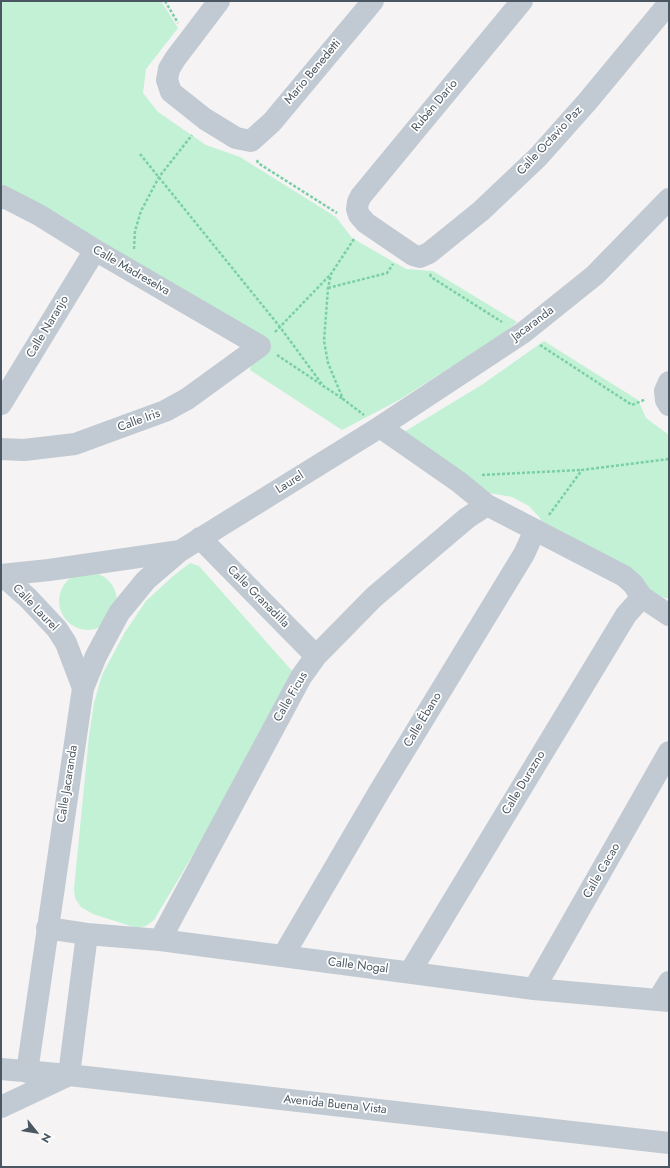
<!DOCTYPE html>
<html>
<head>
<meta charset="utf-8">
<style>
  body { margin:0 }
  #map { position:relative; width:670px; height:1168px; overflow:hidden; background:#f5f3f3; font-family:Jost,sans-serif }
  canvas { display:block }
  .frame { position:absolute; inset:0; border:2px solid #4a5661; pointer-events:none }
  .north { position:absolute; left:16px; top:1112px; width:40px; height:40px; -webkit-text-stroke:3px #fff; paint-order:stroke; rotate:120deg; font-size:11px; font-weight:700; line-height:16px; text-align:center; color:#4a5661 }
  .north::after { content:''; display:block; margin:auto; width:14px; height:18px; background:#4a5661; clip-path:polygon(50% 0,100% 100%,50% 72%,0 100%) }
</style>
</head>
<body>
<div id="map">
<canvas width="670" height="1168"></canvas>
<div class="frame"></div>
<div class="north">N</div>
</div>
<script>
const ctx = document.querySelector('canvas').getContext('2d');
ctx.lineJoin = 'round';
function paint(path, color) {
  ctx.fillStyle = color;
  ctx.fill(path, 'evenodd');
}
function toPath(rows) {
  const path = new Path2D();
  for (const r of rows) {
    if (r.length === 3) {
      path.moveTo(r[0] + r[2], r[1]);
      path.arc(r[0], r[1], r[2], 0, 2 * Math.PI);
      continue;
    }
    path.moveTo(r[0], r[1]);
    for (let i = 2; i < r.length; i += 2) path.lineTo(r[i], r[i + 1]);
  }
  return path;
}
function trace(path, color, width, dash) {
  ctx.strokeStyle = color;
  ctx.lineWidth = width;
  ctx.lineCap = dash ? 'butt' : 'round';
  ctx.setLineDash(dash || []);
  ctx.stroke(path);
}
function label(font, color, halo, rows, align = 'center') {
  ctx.font = font + ' Jost,sans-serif';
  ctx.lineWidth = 3.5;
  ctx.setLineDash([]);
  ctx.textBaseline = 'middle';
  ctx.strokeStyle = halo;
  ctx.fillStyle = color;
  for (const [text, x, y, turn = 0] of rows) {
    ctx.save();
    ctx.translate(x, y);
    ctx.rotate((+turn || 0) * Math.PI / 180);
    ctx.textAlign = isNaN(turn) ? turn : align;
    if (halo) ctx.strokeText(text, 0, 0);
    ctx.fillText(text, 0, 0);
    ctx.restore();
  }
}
paint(toPath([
  [1,1,161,1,178,28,146,69,143,93,158,112,206,145,240,157,336,217,352,238,406,269,433,271,517,322,500,336,399,400,342,430,250,370,253,357,238,339,1,196],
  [544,341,638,400,646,418,669,435,669,599,633,589,544,529,540,518,529,506,512,497,478,491,404,432,483,384],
  [190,563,199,566,293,672,293,687,154,920,146,926,137,928,93,914,81,907,75,898,74,889,89,736,94,703,102,675,125,632,146,601,172,577],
  [88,601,29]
]), '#c3f1d5');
trace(toPath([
  [165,1,178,23],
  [140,154,280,327,324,387],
  [257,160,258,163,337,213],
  [354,239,331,274,328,288,324,341,328,363,343,399,364,415],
  [134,249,135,231,141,211,159,177,192,135],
  [430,274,431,277,502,322],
  [328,288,387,273,393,264],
  [275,332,331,274],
  [540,345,632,405,646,399],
  [277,355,343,399],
  [482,475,581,470],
  [549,515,582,470,669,459]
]), '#7ad0a6', 2.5, [3, 2]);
trace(toPath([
  [219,1,175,59,169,69,167,80,171,92,205,119,236,138,251,141,272,122,373,1],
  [522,1,361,196,358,202,357,209,359,215,366,223,413,255,420,257,429,253,481,211,538,157,587,102,669,3],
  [1,198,2,196,39,215,95,250,260,346,187,399,165,411,75,444,24,450,1,449],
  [669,382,665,391,666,400,669,405],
  [1,404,95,250],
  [380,427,459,482,487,505,624,576,633,584,642,597,669,615],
  [200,538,316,656],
  [1,575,49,570,180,551],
  [2,575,28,598,57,629,66,643,83,688],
  [47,928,87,934,160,940,534,989,669,1001],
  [160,940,301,677,316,656,374,597,467,518,487,505],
  [283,956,379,792,524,554,535,530],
  [410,972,626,615,642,597],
  [534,989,669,752],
  [658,1000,669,982],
  [1,1069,69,1075,669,1143],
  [27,1072,83,688,96,656,119,613,146,580,180,551,380,427,524,332,595,275,669,199],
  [1,1107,69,1075,87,934]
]), '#c1cad2', 22);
label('12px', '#4a5661', '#fff', [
  ["Mario Benedetti",313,72,-50],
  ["Rubén Darío",435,106,-50],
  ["Calle Octavio Paz",550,141,-47],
  ["Calle Madreselva",131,271,30],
  ["Jacaranda",533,324,-37],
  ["Calle Naranjo",48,327,-59],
  ["Calle Iris",139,421,-20],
  ["Laurel",290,483,-32],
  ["Calle Granadilla",258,597,45],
  ["Calle Laurel",35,608,46],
  ["Calle Ficus",291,697,-60],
  ["Calle Ébano",423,720,-59],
  ["Calle Durazno",524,783,-59],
  ["Calle Jacaranda",68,784,-81],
  ["Calle Cacao",602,871,-60],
  ["Calle Nogal",358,966,7],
  ["Avenida Buena Vista",335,1105,6]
]);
</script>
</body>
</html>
